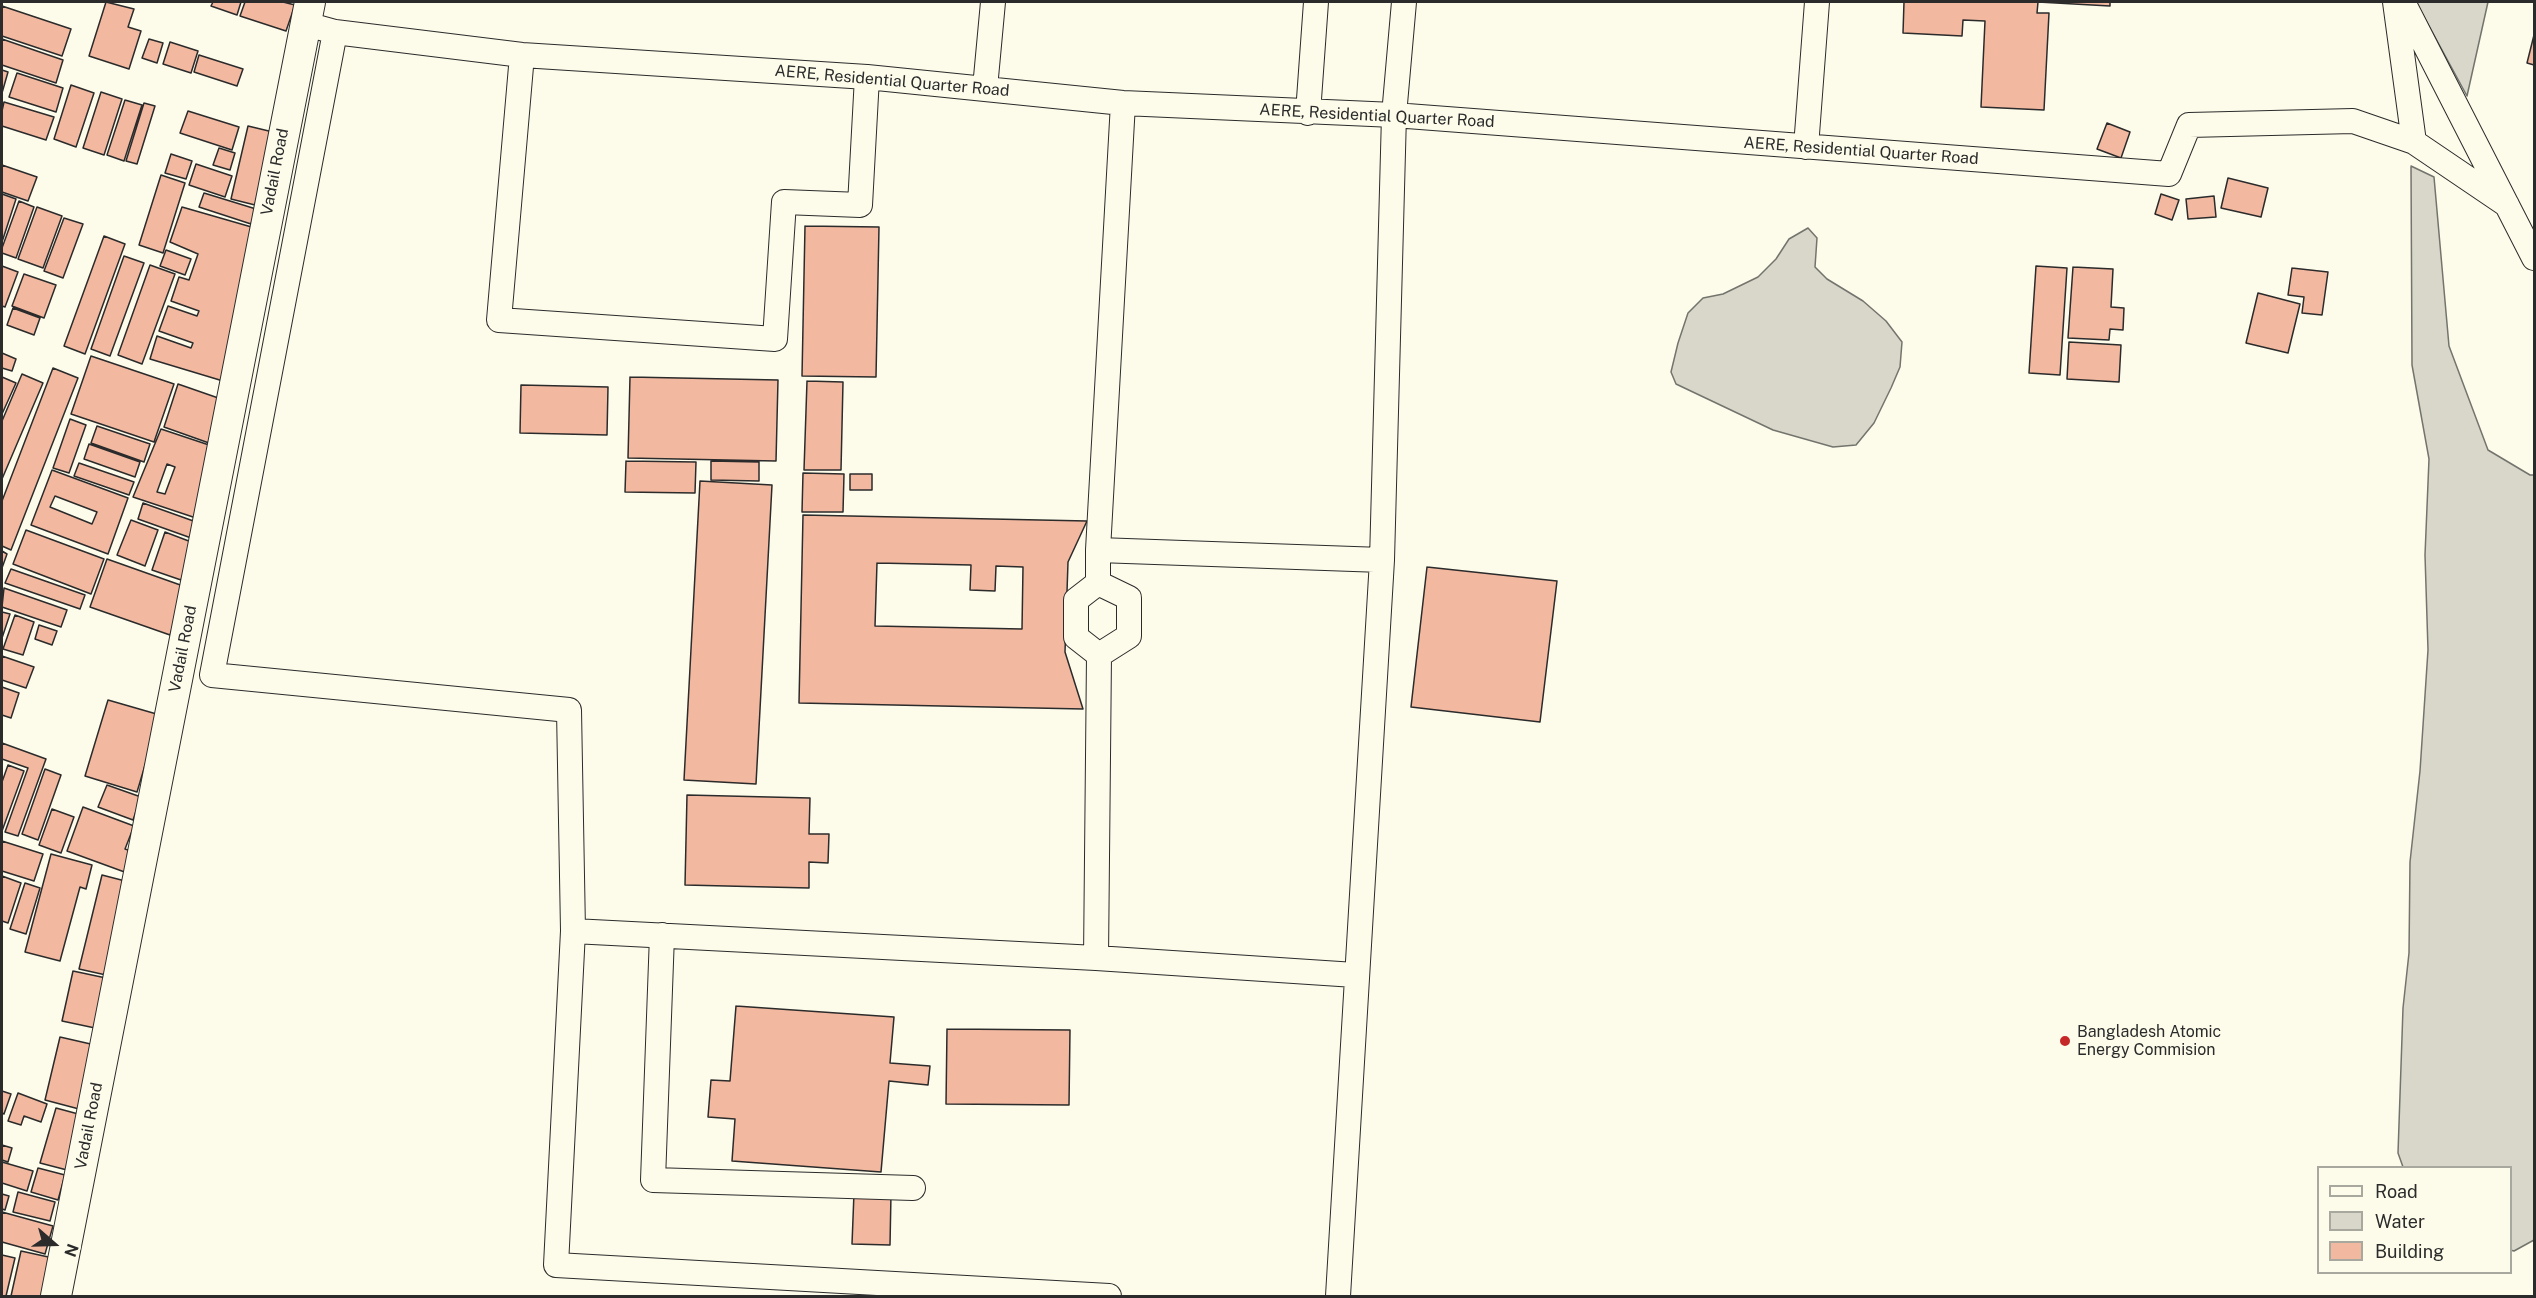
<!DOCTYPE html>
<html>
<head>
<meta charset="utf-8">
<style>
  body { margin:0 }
  #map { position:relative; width:2536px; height:1298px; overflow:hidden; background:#fdfbea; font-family:"Public Sans",sans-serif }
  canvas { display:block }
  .frame { position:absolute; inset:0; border:3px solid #2b2b2b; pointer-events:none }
  .legend { position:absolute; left:2317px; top:1166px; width:195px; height:108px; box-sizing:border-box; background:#fdfbea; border:2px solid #a9a89e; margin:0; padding:8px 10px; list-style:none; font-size:18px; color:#2b2b2b }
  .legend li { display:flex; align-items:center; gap:12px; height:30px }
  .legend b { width:30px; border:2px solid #a9a89e }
  .north { position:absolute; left:24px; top:1214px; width:60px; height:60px; -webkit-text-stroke:4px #fdfbea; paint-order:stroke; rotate:110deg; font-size:16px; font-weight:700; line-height:24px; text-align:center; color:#2b2b2b }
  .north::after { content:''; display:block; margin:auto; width:21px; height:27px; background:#2b2b2b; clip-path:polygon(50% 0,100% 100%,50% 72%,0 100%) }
</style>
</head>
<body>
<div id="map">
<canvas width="2536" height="1298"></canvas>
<div class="frame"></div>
<ul class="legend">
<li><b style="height:8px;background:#fdfbea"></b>Road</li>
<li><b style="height:16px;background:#d8d7c9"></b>Water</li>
<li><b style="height:16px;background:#f2b8a0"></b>Building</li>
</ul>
<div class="north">N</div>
</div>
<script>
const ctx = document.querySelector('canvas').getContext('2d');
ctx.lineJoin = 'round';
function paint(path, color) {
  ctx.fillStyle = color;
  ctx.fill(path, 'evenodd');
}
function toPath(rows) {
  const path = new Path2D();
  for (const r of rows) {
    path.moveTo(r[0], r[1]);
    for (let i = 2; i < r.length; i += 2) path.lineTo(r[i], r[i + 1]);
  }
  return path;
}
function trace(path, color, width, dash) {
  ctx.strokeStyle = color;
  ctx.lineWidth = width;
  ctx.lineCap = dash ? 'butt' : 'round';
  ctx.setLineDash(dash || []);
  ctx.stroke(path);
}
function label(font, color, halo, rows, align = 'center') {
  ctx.font = font + ' "Public Sans",sans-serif';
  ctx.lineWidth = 4.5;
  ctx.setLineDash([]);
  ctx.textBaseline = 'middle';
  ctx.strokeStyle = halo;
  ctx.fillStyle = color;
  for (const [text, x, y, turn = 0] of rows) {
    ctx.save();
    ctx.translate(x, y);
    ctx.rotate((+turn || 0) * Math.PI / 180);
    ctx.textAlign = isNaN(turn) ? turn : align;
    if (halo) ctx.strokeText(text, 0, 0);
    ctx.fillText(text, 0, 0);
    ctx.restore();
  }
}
const water = toPath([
  [2416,2,2488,2,2467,96,2416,2],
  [2411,166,2434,177,2449,346,2488,450,2530,475,2534,475,2534,1240,2514,1251,2510,1250,2510,1168,2403,1167,2398,1153,2403,1008,2409,953,2410,862,2420,771,2428,650,2425,555,2429,459,2412,365,2411,166],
  [1808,228,1817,238,1815,267,1827,279,1863,301,1886,321,1902,342,1900,367,1891,388,1874,423,1856,445,1833,447,1773,430,1676,384,1671,372,1678,343,1688,313,1703,298,1723,294,1758,277,1776,259,1789,239,1808,228]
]);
paint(water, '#d8d7c9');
trace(water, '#74746e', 1.5);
const building = toPath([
  [106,2,134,9,128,27,141,31,129,69,89,56,106,2],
  [213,2,241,2,237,15,211,6,213,2],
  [245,2,283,2,295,5,286,31,240,16,245,2],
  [1904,2,2110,2,2110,6,2038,2,2037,13,2049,13,2044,110,1981,107,1985,21,1963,20,1962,36,1903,33,1904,2],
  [2,6,71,29,62,56,2,36,2,6],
  [2534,35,2534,65,2527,63,2534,35],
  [2,39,63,60,56,83,2,65,2,39],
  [149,39,163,43,157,63,142,58,149,39],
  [170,42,198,51,191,73,163,64,170,42],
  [199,55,243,69,237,86,194,72,199,55],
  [2,70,8,72,2,93,2,70],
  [17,73,63,88,56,112,9,97,17,73],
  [71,85,94,93,76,147,54,139,71,85],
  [101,92,122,99,104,155,83,148,101,92],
  [125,100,142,105,124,161,107,155,125,100],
  [4,102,54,117,46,140,2,126,2,111,4,102],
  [144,103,155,106,137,164,126,161,144,103],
  [188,111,239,127,232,150,180,133,188,111],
  [2107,123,2130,132,2121,158,2097,149,2107,123],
  [248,126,273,132,255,205,231,199,248,126],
  [219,148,235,153,230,170,213,165,219,148],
  [171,154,192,161,186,179,165,173,171,154],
  [196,164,232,176,225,197,189,185,196,164],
  [2,165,37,177,28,201,2,192,2,165],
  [161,175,185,183,163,253,139,245,161,175],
  [2228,178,2268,188,2261,217,2221,208,2228,178],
  [204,193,256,209,251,224,199,207,204,193],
  [2,194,16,199,2,242,2,194],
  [2161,194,2179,200,2172,220,2155,214,2161,194],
  [2214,196,2216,217,2188,219,2186,199,2214,196],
  [19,201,34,207,16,258,2,253,2,248,19,201],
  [37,207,62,216,43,268,18,259,37,207],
  [182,207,255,228,223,381,150,359,157,336,191,348,193,343,159,331,168,306,197,316,199,311,171,301,179,277,189,280,198,254,170,242,182,207],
  [64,218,83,224,63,278,44,271,64,218],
  [805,226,879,227,876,377,802,376,805,226],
  [104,236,125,244,85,354,64,346,104,236],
  [166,250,191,259,185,275,160,266,166,250],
  [124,256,144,263,110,356,91,349,124,256],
  [150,265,175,274,142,364,118,355,150,265],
  [2,266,18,272,5,307,2,306,2,266],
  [2036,266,2067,268,2060,375,2029,373,2036,266],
  [2073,267,2113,269,2111,307,2124,308,2123,330,2110,329,2109,340,2068,338,2073,267],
  [2292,268,2328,272,2322,315,2302,313,2304,297,2288,295,2292,268],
  [24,274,56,285,44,318,12,306,24,274],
  [2258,293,2300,304,2288,353,2246,343,2258,293],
  [13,308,40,318,34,335,7,325,13,308],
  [2069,342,2121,345,2119,382,2067,379,2069,342],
  [2,353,16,359,12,371,2,368,2,353],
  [91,356,174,384,154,442,71,414,91,356],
  [53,368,78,378,11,550,2,546,2,501,53,368],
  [22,374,43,383,2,479,2,421,22,374],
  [2,377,16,383,2,414,2,377],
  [630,377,778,380,776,461,628,458,630,377],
  [807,381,843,382,841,470,804,470,807,381],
  [178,384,224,400,209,443,164,427,178,384],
  [521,385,608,387,607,435,520,433,521,385],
  [70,419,86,425,69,473,53,468,70,419],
  [97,426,150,444,144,462,91,443,97,426],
  [161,429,209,445,196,518,133,497,161,429],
  [167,464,175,467,165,494,157,492,167,464],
  [89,444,140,462,135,477,84,459,89,444],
  [626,461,696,462,695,493,625,492,626,461],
  [711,461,759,462,759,481,711,480,711,461],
  [79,463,134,482,129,495,74,476,79,463],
  [52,470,128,498,108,554,31,525,52,470],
  [55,496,97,512,92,524,50,507,55,496],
  [803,473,844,474,843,512,802,512,803,473],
  [850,474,872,474,872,490,850,490,850,474],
  [700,481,772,485,756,784,684,780,700,481],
  [143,503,199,523,194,539,138,519,143,503],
  [803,515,1087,521,1068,562,1065,652,1083,709,799,703,803,515],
  [877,563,971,565,970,590,995,591,996,566,1023,567,1022,629,875,626,877,563],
  [131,520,158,530,145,566,117,555,131,520],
  [26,530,104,559,91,594,13,564,26,530],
  [165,532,194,543,181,580,152,570,165,532],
  [2,551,7,554,2,568,2,551],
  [107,559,186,587,170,635,90,607,107,559],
  [1427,567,1557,581,1540,722,1411,707,1427,567],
  [11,569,85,595,80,609,5,583,11,569],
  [4,588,67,610,61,627,2,607,4,588],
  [2,612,10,614,2,638,2,612],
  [15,615,34,622,23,655,3,649,15,615],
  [39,625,57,631,52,645,35,639,39,625],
  [2,656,34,667,26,688,2,680,2,656],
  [2,687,19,693,11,718,2,715,2,687],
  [108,700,160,715,137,792,85,776,108,700],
  [2,743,46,759,18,836,5,832,28,768,2,759,2,743],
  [8,765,24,771,2,831,2,782,8,765],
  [45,769,61,775,38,840,22,834,45,769],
  [107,785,141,797,133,820,98,807,107,785],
  [687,795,810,798,809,834,829,834,828,863,809,862,809,888,685,885,687,795],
  [83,807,134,826,125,849,137,853,130,874,67,851,83,807],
  [52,809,74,817,61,853,39,845,52,809],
  [2,841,43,854,34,881,2,871,2,841],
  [51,854,92,865,86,889,80,887,60,961,25,952,51,854],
  [102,875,129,882,106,975,79,969,102,875],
  [2,876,21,883,8,923,2,921,2,876],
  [25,883,40,888,26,934,10,929,25,883],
  [73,971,106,978,95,1028,62,1021,73,971],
  [736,1006,894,1017,890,1063,930,1066,928,1085,889,1081,881,1172,732,1161,735,1119,708,1117,711,1080,730,1081,736,1006],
  [947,1029,1070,1030,1069,1105,946,1104,947,1029],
  [60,1037,95,1045,79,1109,45,1100,60,1037],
  [2,1091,11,1094,4,1114,2,1113,2,1091],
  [18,1093,47,1104,41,1122,24,1116,21,1125,8,1121,18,1093],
  [56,1108,82,1115,67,1170,40,1163,56,1108],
  [2,1145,12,1148,8,1162,2,1160,2,1145],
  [2,1162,33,1171,27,1191,2,1183,2,1162],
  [38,1168,65,1175,58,1200,31,1192,38,1168],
  [18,1192,55,1202,50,1221,13,1212,18,1192],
  [854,1193,891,1194,890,1245,852,1244,854,1193],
  [2,1194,9,1196,5,1210,2,1209,2,1194],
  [2,1212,53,1226,45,1254,2,1242,2,1212],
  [21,1251,53,1258,44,1296,11,1296,21,1251],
  [2,1255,15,1258,6,1296,2,1296,2,1255]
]);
paint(building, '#f2b8a0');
trace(building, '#2b2b2b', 1.5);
const minor = toPath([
  [2395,2,2414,142],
  [2403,2,2534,258],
  [306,24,335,32,522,55,867,77,1123,103,1394,115,2169,174,2189,125,2353,121,2414,142,2507,205],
  [335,32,212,675,569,710,573,931,556,1265,1109,1296],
  [522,55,499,320,775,339,784,202,860,205,867,77],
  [985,88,993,2],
  [1308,113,1316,2],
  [1806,147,1817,2],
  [1098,550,1123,103],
  [1098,583,1076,600,1076,637,1099,655],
  [573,931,1096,958,1355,975],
  [662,935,653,1180,913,1188],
  [1096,958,1099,655,1129,636,1129,598,1098,583,1098,550,1382,560],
  [1338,1296,1382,560,1394,115,1404,2]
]);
const tertiary = toPath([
  [56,1296,310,2]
]);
trace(minor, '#2b2b2b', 26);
trace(tertiary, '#2b2b2b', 32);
trace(minor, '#fdfbea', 24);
trace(tertiary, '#fdfbea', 30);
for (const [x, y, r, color] of [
  [2065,1041,6,"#c62828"]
]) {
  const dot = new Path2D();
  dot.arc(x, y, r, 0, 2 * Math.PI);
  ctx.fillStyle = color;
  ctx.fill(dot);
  trace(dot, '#fdfbea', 2);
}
label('16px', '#2b2b2b', '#fdfbea', [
  ["AERE, Residential Quarter Road",892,81,5],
  ["AERE, Residential Quarter Road",1377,116,3],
  ["AERE, Residential Quarter Road",1861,151,4],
  ["Vadail Road",275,172,-79],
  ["Vadail Road",183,649,-79],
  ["Vadail Road",89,1126,-79]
]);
label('16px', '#2b2b2b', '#fdfbea', [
  ["Bangladesh Atomic",2077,1032],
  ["Energy Commision",2077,1050]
], 'left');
</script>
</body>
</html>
